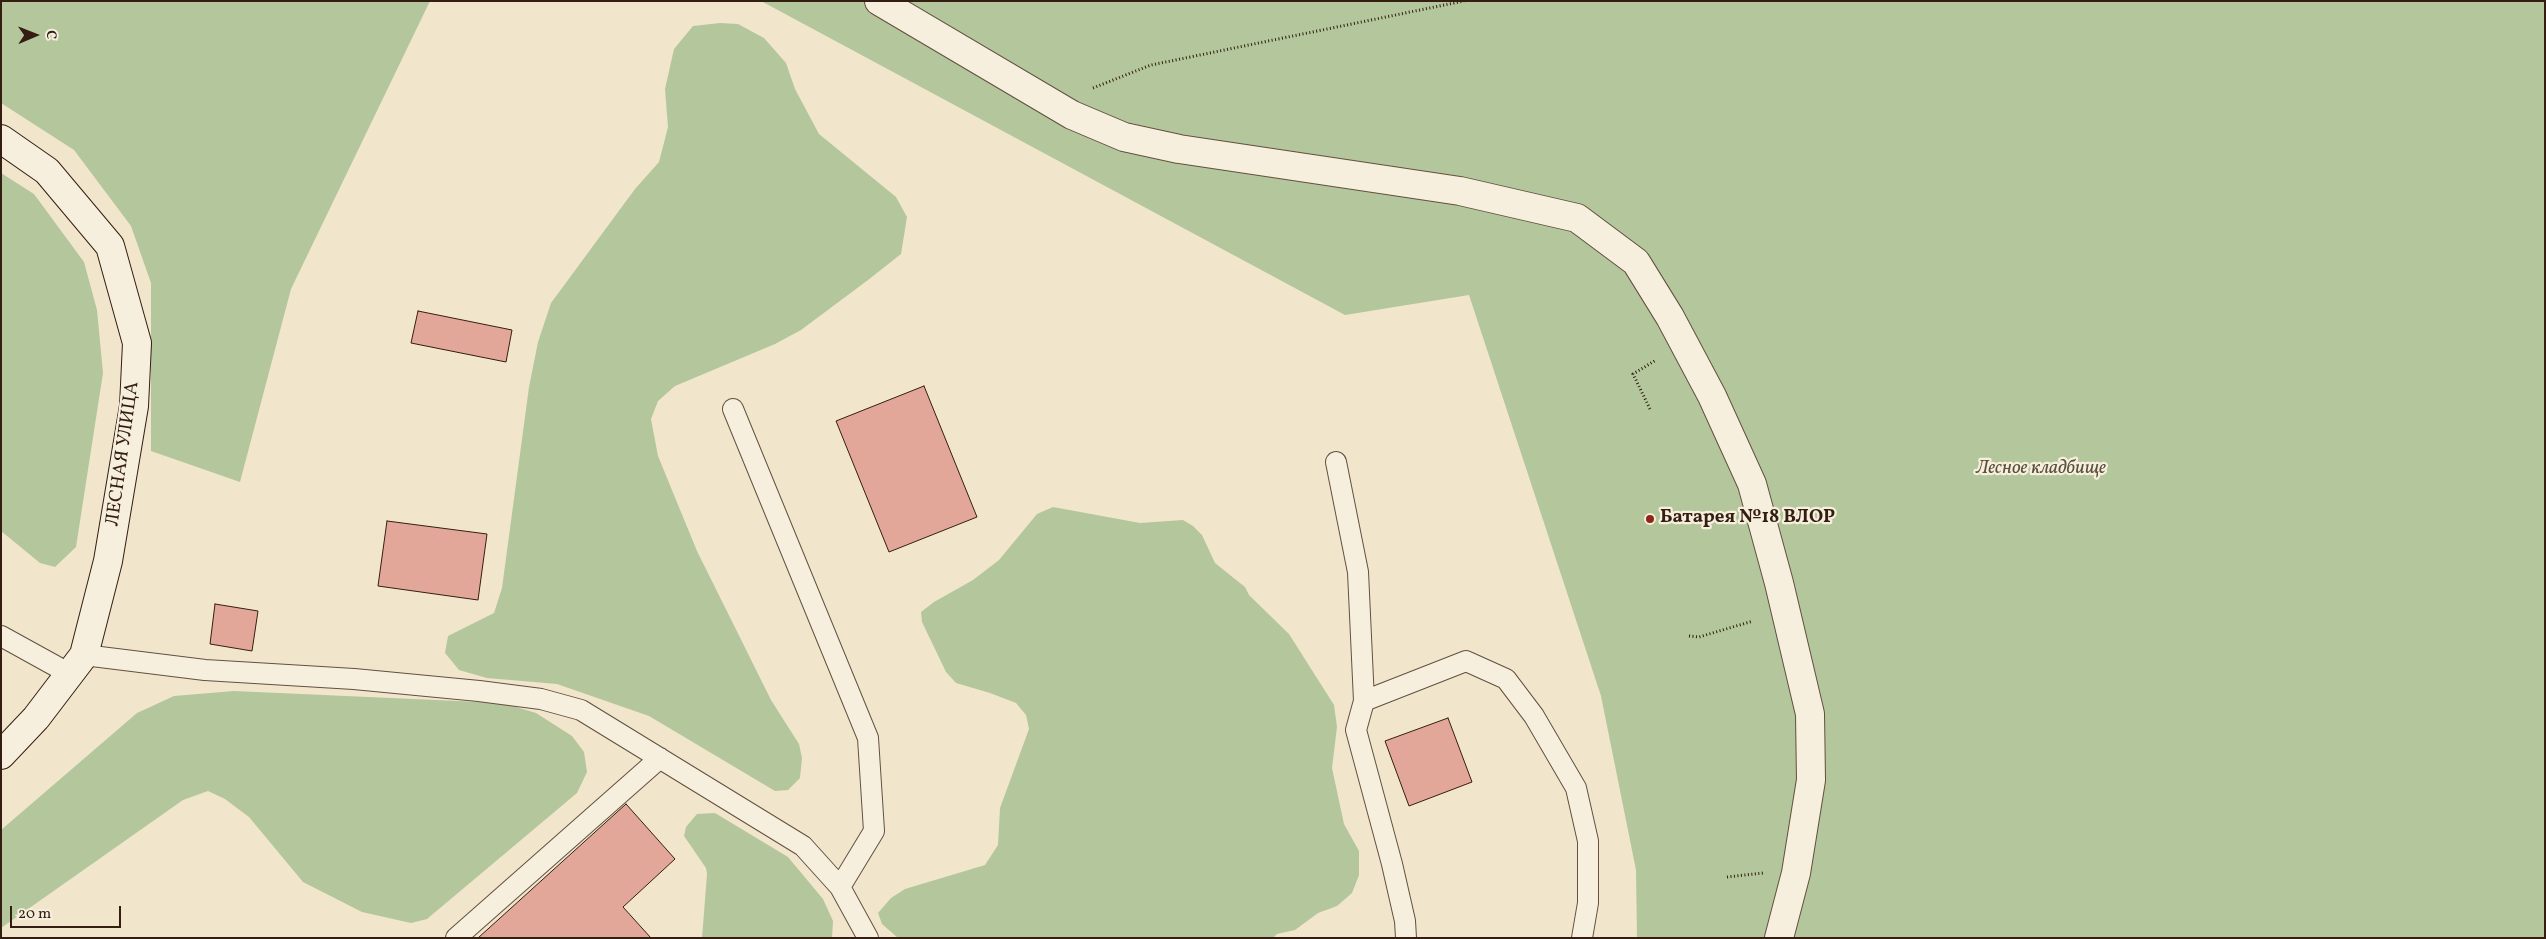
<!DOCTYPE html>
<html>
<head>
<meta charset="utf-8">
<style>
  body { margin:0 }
  #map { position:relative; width:2546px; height:939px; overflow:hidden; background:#f1e6cb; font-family:Vollkorn,serif }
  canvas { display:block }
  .frame { position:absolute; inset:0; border:2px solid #341e12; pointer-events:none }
  .north { position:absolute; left:10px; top:10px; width:50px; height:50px; -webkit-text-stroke:4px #f6efdd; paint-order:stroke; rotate:89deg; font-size:14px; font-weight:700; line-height:20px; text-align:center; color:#341e12 }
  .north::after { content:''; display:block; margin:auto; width:18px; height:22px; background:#341e12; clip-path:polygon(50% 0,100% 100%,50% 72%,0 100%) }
  .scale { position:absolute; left:10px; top:906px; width:111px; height:22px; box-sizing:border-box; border:2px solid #341e12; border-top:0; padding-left:6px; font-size:15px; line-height:18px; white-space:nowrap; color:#341e12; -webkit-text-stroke:4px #f6efdd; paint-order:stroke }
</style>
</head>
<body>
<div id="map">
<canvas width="2546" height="939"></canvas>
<div class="frame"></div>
<div class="north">С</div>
<div class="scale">20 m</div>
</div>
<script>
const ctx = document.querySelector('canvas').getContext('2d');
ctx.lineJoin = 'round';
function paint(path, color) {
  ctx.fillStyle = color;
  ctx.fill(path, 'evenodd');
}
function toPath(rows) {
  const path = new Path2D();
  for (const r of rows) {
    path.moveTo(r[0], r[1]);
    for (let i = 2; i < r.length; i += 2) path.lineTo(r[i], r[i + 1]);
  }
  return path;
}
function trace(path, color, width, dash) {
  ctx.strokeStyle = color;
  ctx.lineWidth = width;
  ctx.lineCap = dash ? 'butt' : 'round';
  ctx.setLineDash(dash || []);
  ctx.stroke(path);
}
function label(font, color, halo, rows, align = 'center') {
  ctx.font = font + ' Vollkorn,serif';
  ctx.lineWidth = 4.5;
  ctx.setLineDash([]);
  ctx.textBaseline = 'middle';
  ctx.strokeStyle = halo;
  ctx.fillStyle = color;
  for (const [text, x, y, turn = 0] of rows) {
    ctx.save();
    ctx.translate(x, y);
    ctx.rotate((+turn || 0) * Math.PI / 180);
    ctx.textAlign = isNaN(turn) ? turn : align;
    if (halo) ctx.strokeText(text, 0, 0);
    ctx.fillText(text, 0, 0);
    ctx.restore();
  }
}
paint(toPath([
  [1,1,430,1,291,289,240,482,151,451,151,283,131,226,74,150,1,103],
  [761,1,2545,1,2545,938,1637,938,1636,870,1601,696,1469,295,1345,315],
  [720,23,738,24,764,38,786,63,795,89,819,134,896,197,907,217,901,254,868,280,801,330,775,344,675,386,658,401,651,419,658,456,697,551,771,700,799,744,802,758,800,778,788,790,775,791,649,716,557,684,487,678,459,670,445,653,448,636,494,613,502,588,529,387,538,342,551,303,635,189,659,162,668,127,665,89,674,49,693,26],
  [1,173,34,194,84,262,97,310,103,373,76,547,55,567,40,563,1,531],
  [1053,507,1140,523,1183,520,1193,526,1202,535,1215,563,1245,587,1249,595,1289,634,1334,705,1337,727,1332,768,1344,824,1359,851,1359,875,1352,893,1337,906,1318,913,1295,930,1277,934,1273,938,898,938,882,924,878,913,891,898,905,889,985,865,998,845,1000,808,1029,729,1026,715,1016,703,990,693,956,683,946,672,922,622,921,612,934,602,973,580,999,560,1037,514],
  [234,691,503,703,536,713,572,736,584,752,587,772,577,793,427,919,411,923,362,912,303,882,249,817,225,799,208,791,183,800,1,928,1,830,137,713,174,696],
  [715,813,788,857,823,899,833,921,832,938,702,938,707,874,706,868,684,836,686,827,697,814]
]), '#b4c69b');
const building = toPath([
  [418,311,512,330,506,362,411,343,418,311],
  [924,386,977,517,889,552,836,421,924,386],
  [387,521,487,534,478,600,378,586,387,521],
  [215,604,258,611,252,651,210,644,215,604],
  [1448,718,1472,782,1409,806,1385,741,1448,718],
  [626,804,675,859,623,907,651,938,478,938,626,804]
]);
paint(building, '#e2a799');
trace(building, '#341e12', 1);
const service = toPath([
  [733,409,868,738,874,831,840,887],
  [1336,462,1358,572,1364,701],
  [1,636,70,674],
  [84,655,205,670,354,679,479,691,541,699,581,710,803,846,840,887,868,938],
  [456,938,660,758],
  [1406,938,1405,921,1392,864,1356,730,1364,701,1466,661,1506,679,1534,716,1576,788,1588,841,1588,903,1582,938]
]);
const minor = toPath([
  [879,1,1072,115,1124,137,1179,149,1460,191,1577,218,1636,262,1670,317,1712,396,1752,484,1779,583,1810,714,1811,780,1796,873,1779,938]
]);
const secondary = toPath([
  [1,139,47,171,110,246,137,343,134,406,108,561,84,655,36,718,1,755]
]);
trace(service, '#635040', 22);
trace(minor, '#635040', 30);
trace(secondary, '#341e12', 30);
trace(toPath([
  [1093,88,1151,65,1464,1],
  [1650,409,1633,374,1656,360],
  [1689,636,1699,637,1753,621],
  [1727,877,1763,873]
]), '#341e12', 3, [1, 2.5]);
trace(service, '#f6efdd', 20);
trace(minor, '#f6efdd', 28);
trace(secondary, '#f6efdd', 28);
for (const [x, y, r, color] of [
  [1650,519,5,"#8f2418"]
]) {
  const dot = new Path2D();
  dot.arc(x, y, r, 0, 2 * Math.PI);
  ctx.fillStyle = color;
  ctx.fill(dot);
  trace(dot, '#f6efdd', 2);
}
label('19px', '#341e12', '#f6efdd', [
  ["ЛЕСНАЯ УЛИЦА",124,454,-82]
]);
label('italic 19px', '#5a503b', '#f6efdd', [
  ["Лесное кладбище",2041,470]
]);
label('bold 19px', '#341e12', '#f6efdd', [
  ["Батарея №18 ВЛОР",1660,519]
], 'left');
</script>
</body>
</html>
